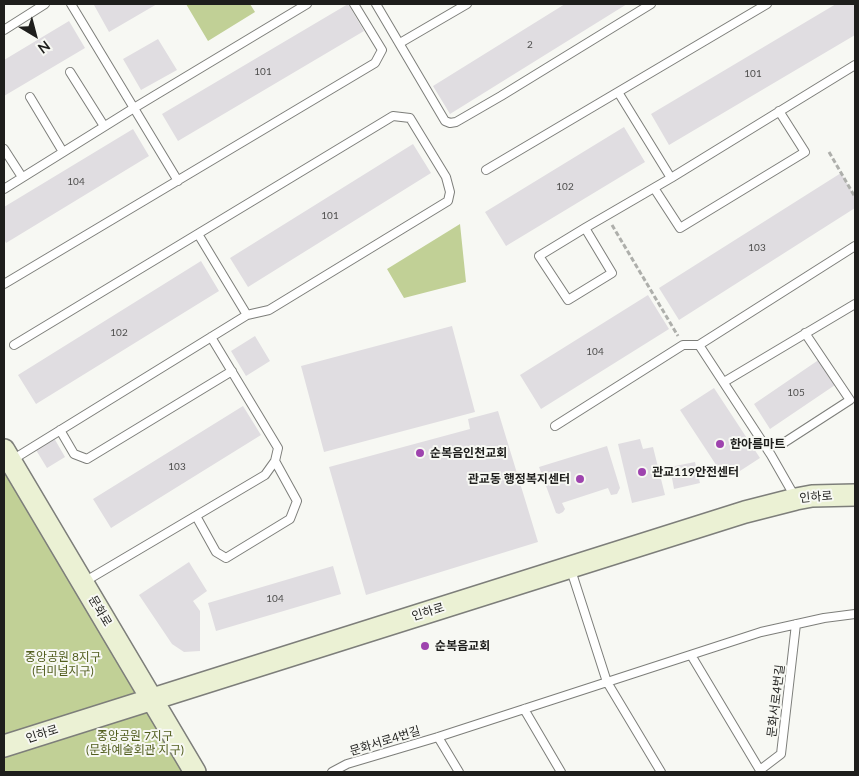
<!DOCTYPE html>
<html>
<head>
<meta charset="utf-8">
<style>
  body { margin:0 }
  #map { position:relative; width:859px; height:776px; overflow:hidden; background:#f7f8f3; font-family:Lato,sans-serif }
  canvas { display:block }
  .frame { position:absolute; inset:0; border:5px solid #1e1e1c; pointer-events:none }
  .north { position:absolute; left:10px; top:10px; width:50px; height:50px; -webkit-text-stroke:4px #f7f8f3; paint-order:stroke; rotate:143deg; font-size:14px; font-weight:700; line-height:20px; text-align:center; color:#1e1e1c }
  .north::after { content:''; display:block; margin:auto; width:18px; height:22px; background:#1e1e1c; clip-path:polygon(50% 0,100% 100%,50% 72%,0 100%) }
</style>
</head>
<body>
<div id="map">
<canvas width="859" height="776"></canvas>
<div class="frame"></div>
<div class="north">N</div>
</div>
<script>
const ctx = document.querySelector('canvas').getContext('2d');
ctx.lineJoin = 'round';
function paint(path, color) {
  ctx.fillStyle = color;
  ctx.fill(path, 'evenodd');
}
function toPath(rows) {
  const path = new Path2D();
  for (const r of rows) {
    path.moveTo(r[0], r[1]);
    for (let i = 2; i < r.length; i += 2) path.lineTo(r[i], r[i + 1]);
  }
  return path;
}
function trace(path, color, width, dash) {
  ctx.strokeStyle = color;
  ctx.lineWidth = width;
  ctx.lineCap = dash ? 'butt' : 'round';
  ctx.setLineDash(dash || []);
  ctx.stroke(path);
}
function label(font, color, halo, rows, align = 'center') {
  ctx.font = font + ' Lato,"Noto Sans KR",sans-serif';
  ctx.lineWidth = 4;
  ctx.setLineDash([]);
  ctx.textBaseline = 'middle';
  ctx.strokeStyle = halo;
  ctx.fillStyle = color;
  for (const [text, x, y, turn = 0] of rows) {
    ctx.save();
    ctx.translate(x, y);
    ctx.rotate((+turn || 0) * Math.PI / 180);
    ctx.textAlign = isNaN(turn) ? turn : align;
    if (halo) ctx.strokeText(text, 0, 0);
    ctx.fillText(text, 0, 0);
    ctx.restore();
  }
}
paint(toPath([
  [186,4,250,4,255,12,208,41],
  [460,224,466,282,404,298,387,269],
  [4,450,152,699,4,746],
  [148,710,185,772,4,772,4,751]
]), '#c1d096');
paint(toPath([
  [95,4,157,4,109,32,94,5],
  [348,4,364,31,178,141,162,114],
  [565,4,627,4,450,114,433,86],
  [836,4,855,4,855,35,669,145,651,114],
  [69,21,85,48,4,96,4,60],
  [158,39,177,70,141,90,123,59],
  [624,127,645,162,506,246,485,212],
  [133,129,149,156,6,243,4,239,4,207],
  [413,144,431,173,248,287,230,258],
  [841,173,855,197,855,208,679,320,659,288],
  [201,261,219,291,36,404,18,375],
  [648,295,669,329,541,409,520,375],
  [452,326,475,412,324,452,301,366],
  [255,336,270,361,246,376,231,351],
  [820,359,838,383,770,429,754,404],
  [714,388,760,458,726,480,680,410],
  [243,406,261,435,111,528,93,499],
  [498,411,538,542,366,595,329,467,470,429,468,419],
  [54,438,65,457,47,468,36,450],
  [640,439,643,449,653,447,665,495,632,503,618,444],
  [607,446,620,488,617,494,611,495,608,488,562,503,565,509,563,512,559,514,556,513,539,467],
  [695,462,700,483,674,489,670,467],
  [189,562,207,591,193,601,200,611,200,651,184,652,172,644,139,595],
  [333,566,341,594,216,631,208,603]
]), '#e0dde1');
const service = toPath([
  [71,4,178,181],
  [376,4,445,121,450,123,456,122,501,96,651,4],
  [4,30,45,4],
  [400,43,467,4],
  [70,72,104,126],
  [618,92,671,178],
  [30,97,63,152],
  [4,149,22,177],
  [486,170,767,4],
  [654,188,680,228,805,152,779,111],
  [4,189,134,108,307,4],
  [585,228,612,273,568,300,539,256,585,228,671,178,855,65],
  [198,234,247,315],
  [4,284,375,63,382,50,354,4],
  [699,345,771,455,795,497],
  [724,382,855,304],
  [555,426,683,345,699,345,855,246],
  [60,430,74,454,87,459,232,371],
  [782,444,850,400,805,333],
  [12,460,247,315,269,310,448,201,450,192,446,177,410,118,393,116,14,345],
  [196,516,216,552,226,558,290,519,297,501,275,461],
  [570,567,607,682,661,772],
  [84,582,265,475,275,461,278,448,211,337],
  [691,655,761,772],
  [524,709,561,772],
  [438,737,459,772],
  [760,770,781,754,796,624],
  [332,772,347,764,438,737,761,632,824,618,855,614]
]);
const secondary = toPath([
  [4,450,195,772],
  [4,746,745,512,796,499,812,496,855,495]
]);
trace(service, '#7d7e7a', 10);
trace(secondary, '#7d7e7a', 24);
trace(toPath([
  [829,152,855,197],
  [612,225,678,336]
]), '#aeafab', 3, [5, 2.5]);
trace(service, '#fff', 8);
trace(secondary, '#ebf1d4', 21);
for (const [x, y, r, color] of [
  [720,444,5,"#9e43ae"],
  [420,453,5,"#9e43ae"],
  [642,472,5,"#9e43ae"],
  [580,479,5,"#9e43ae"],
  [425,646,5,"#9e43ae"]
]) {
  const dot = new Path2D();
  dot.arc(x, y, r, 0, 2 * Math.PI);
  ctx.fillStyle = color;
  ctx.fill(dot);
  trace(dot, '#f7f8f3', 2);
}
label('10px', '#4e4e4d', null, [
  ["2",530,45],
  ["101",263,72],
  ["101",753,74],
  ["104",76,182],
  ["102",565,187],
  ["101",330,216],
  ["103",757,248],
  ["102",119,333],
  ["104",595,352],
  ["105",796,393],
  ["103",177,467],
  ["104",275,599]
]);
label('bold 12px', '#1e1e1c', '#f7f8f3', [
  ["한아름마트",730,444],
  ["순복음인천교회",430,453],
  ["관교119안전센터",652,472],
  ["관교동 행정복지센터",570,479,"right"],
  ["순복음교회",435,646]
], 'left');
label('12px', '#1e1e1c', '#f7f8f3', [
  ["인하로",816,497,-5],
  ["문화로",100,611,59],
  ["인하로",428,612,-17],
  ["문화서로4번길",776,701,-83],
  ["인하로",42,734,-18],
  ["문화서로4번길",385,741,-17]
]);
label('12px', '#515d1e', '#f7f8f3', [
  ["중앙공원 8지구",63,657],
  ["(터미널지구)",63,671],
  ["중앙공원 7지구",135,736],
  ["(문화예술회관 지구)",135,750]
]);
</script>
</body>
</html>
